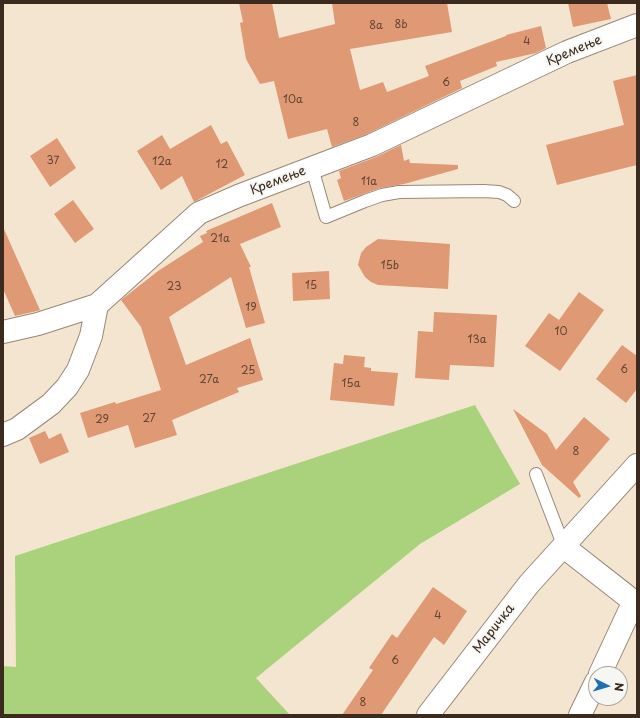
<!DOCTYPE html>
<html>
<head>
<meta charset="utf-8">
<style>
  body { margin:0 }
  #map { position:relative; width:640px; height:718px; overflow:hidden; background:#f4e5d0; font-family:"Playpen Sans",sans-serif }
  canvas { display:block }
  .frame { position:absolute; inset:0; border:4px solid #3b2a1e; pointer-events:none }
  .north { position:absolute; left:588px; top:666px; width:40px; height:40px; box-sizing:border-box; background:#f6f6f2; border:1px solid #aba49d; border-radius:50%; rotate:95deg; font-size:11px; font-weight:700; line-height:16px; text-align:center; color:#3b2a1e }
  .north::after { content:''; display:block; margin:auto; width:14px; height:18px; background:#1f6fb2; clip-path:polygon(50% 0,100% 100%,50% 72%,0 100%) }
</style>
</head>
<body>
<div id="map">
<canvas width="640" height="718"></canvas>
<div class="frame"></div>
<div class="north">N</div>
</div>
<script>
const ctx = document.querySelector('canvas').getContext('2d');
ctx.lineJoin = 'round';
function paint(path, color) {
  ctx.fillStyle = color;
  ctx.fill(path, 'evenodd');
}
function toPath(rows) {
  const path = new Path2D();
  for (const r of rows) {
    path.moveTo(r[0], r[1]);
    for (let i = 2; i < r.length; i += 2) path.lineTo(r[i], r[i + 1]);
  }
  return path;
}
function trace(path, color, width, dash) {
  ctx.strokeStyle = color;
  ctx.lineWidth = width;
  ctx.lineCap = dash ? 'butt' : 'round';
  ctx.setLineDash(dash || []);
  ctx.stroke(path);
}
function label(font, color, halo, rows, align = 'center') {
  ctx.font = font + ' "Playpen Sans",sans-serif';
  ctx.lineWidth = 4;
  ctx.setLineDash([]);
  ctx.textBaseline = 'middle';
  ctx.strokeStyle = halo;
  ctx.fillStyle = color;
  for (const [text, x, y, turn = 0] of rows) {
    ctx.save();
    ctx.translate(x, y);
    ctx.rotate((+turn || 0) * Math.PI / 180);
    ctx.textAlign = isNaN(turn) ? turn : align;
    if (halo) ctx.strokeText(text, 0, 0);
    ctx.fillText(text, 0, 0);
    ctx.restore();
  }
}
paint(toPath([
  [475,405,520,484,420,544,256,678,290,715,3,715,3,666,16,667,15,556]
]), '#aad27d');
paint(toPath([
  [239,3,272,3,279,38,335,24,332,3,447,3,452,32,350,49,360,90,383,82,387,92,429,76,425,66,506,36,506,35,541,26,546,48,536,53,496,62,497,66,460,81,462,88,367,134,332,147,327,129,288,139,274,81,260,84,246,59,240,23,243,22],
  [568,3,607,3,611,19,573,27],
  [637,75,637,165,557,185,546,145,624,125,613,81],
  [211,125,221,144,227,141,245,175,194,202,182,176,161,190,137,151,162,135,170,149],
  [57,138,76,168,50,187,30,156],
  [401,145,404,161,409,159,410,163,458,165,458,169,404,184,380,188,344,201,337,180,341,178,339,171,376,157],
  [73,200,94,229,75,243,54,214],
  [272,203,281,227,240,244,251,267,249,267,265,323,246,328,231,277,169,317,186,365,250,338,263,380,237,388,239,392,172,420,177,435,135,448,128,425,88,438,80,413,115,402,116,404,161,390,141,327,121,300,158,271,203,242,200,236,207,233,206,231],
  [3,227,40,310,37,311,15,316,3,289],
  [378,239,450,244,448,289,378,285,371,282,365,277,358,265,361,253,366,247],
  [329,271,330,299,293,301,292,273],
  [579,292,604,310,560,371,525,346,549,313,559,320],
  [434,312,497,315,494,367,450,365,449,380,415,378,418,331,433,332],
  [622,345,637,356,637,389,626,403,596,379],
  [344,355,365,357,364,367,371,368,371,371,398,373,394,406,330,400,334,363,343,364],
  [513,409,547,434,556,450,584,417,610,439,573,482,581,496,579,498,542,465],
  [45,431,49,439,61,433,69,452,40,464,29,438],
  [433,587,467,611,444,645,434,637,381,715,342,715,373,670,369,668,392,634,397,638]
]), '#df9975');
const lane = toPath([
  [312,168,326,217,365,201,382,195,399,192,484,191,499,192,507,195,514,201],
  [536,474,564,547]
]);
const street = toPath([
  [3,332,38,324,97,305],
  [3,435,17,429,51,404,67,387,78,370,91,336,97,305,199,213,238,196,372,145,567,52,637,25],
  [564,547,637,604],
  [600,674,634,601],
  [428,715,529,584,637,465],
  [580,715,596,682]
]);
trace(lane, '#988877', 14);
trace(street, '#988877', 24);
trace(lane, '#fff', 12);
trace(street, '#fff', 22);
label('11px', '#644634', null, [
  ["8b",401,25],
  ["8a",376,26],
  ["4",527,42],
  ["6",446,83],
  ["10a",293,100],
  ["8",356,123],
  ["37",53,161],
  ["12a",162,162],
  ["12",222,165],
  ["11a",369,182],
  ["21a",220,239],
  ["15b",390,266],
  ["15",311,286],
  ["23",174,287],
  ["19",251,308],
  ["10",561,332],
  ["13a",477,340],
  ["6",624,370],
  ["25",248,371],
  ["27a",209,380],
  ["15a",351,384],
  ["27",149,419],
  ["29",102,420],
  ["8",576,452],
  ["4",438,616],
  ["6",395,661],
  ["8",363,703]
]);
label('13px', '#3b2a1e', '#f6f6f2', [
  ["Кремење",574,51,-23],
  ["Кремење",278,181,-21],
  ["Маричка",494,629,-52]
]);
</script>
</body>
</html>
